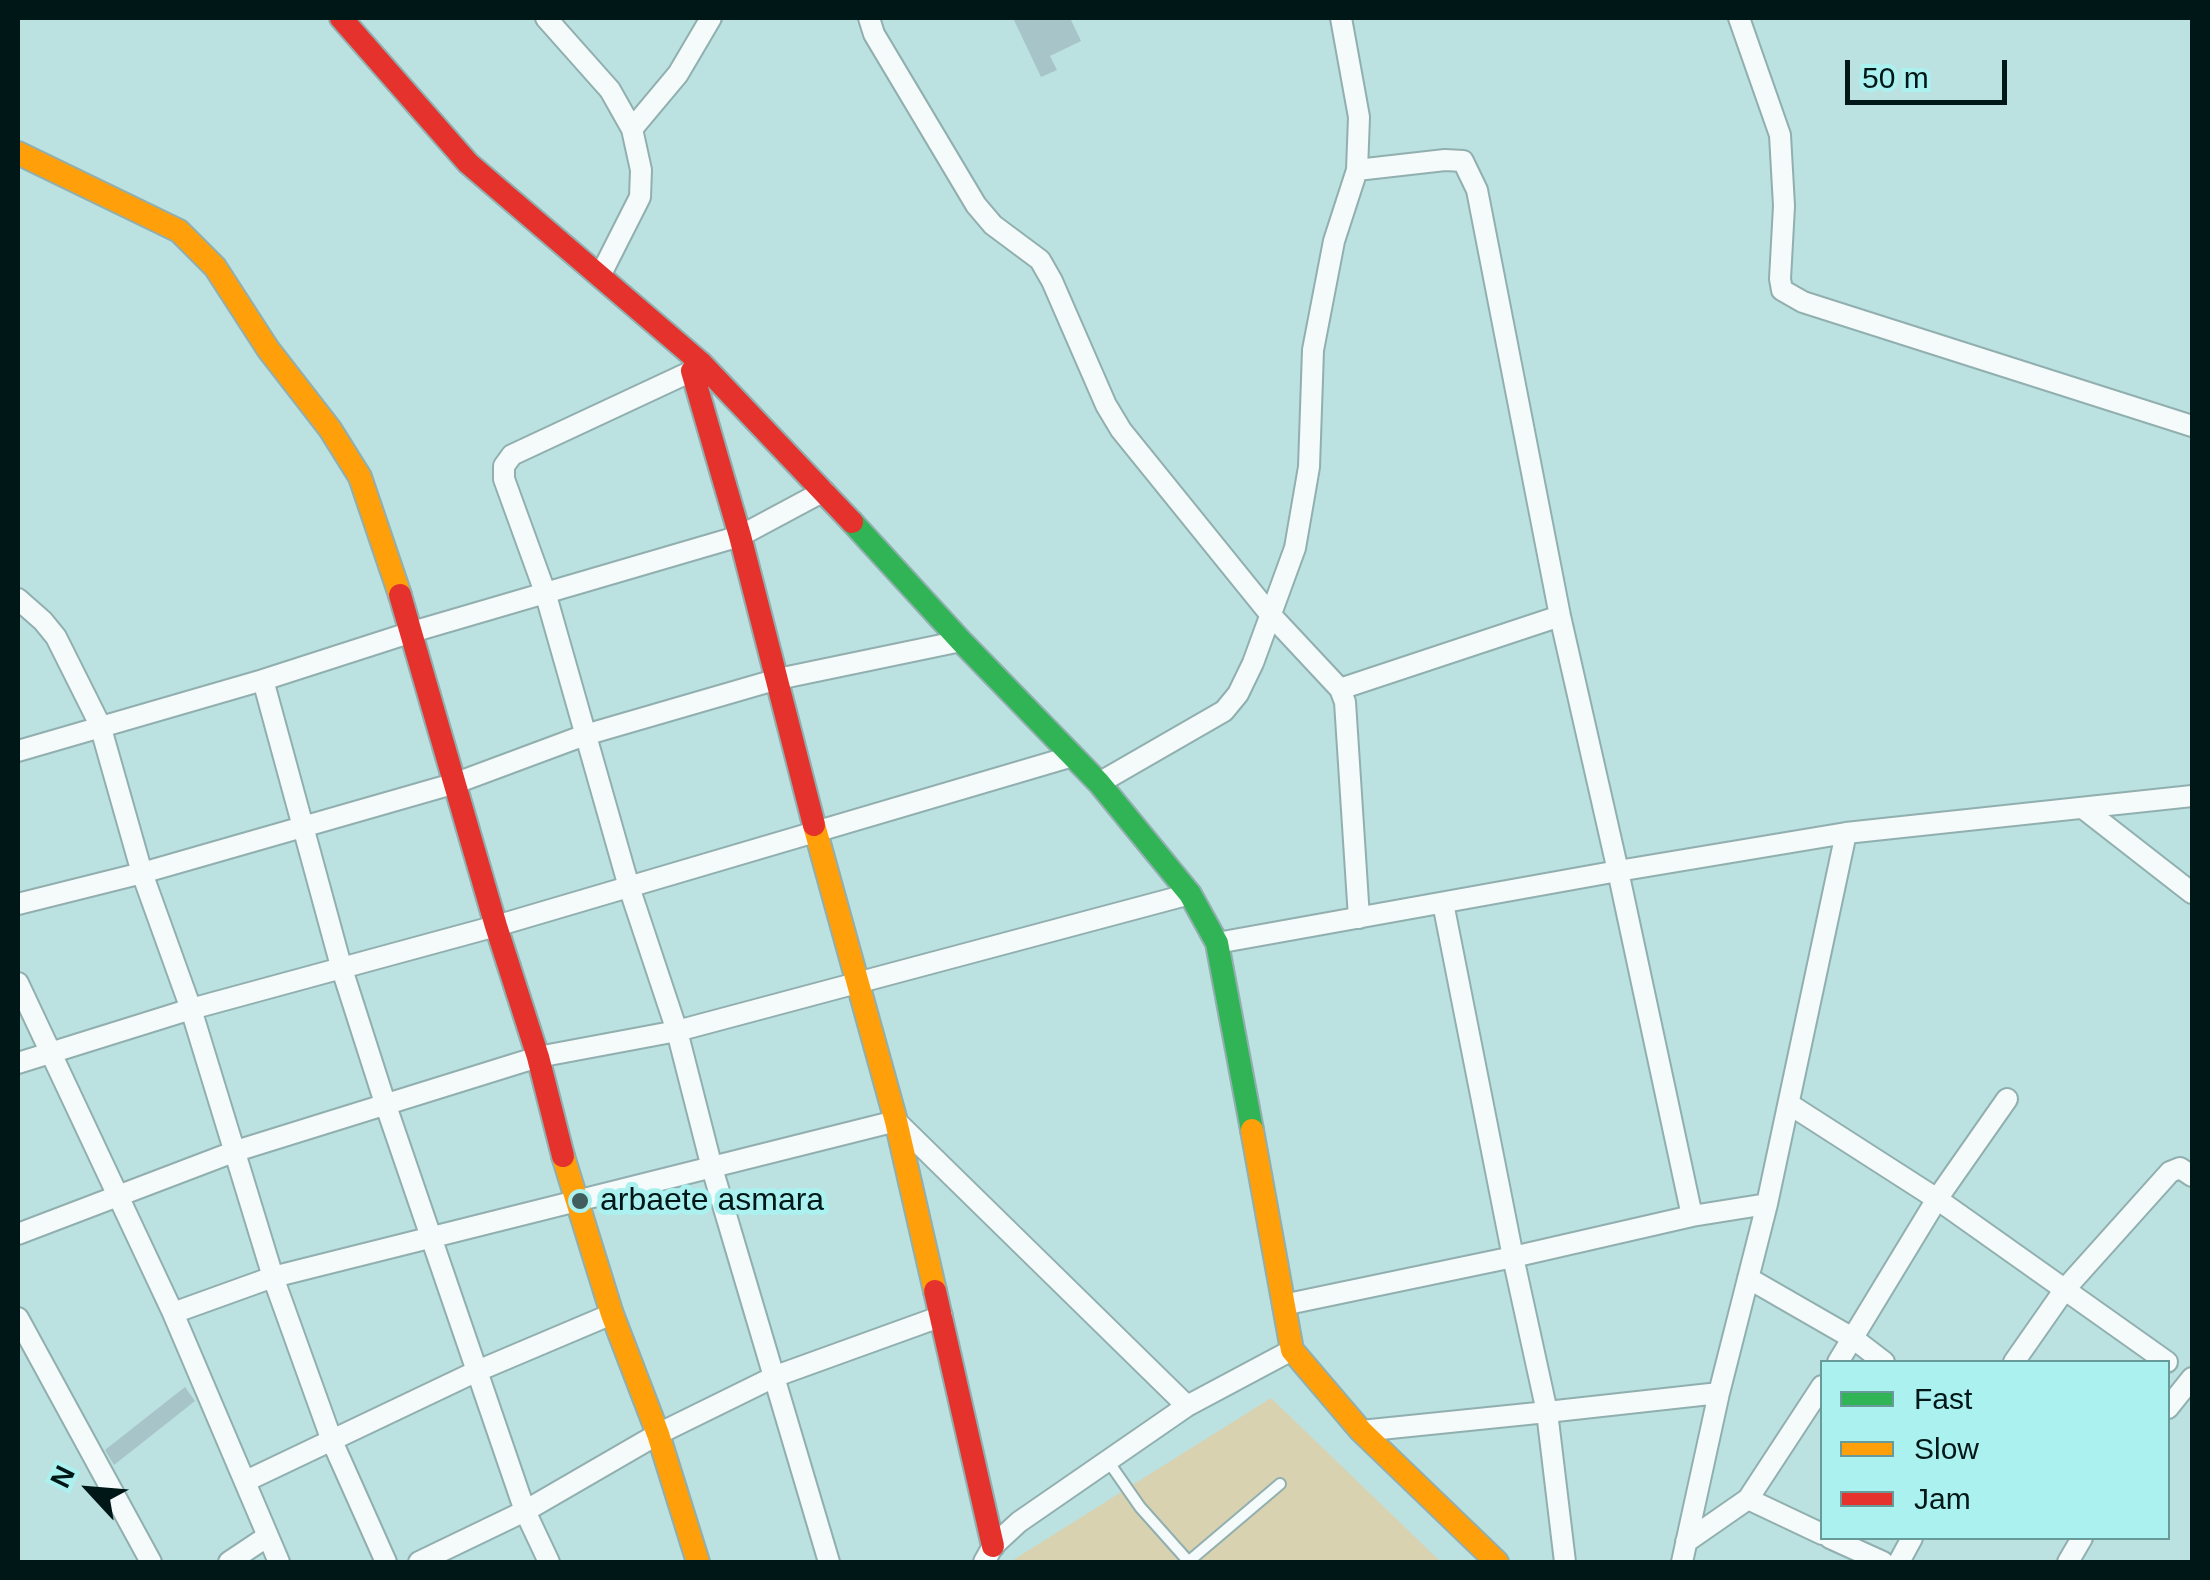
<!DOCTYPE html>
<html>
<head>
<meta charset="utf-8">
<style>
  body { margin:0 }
  #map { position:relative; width:2210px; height:1580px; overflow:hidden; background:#bbe1e1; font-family:Arial,sans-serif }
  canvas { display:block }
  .frame { position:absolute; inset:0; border:20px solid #001717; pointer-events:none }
  .legend { position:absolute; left:1820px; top:1360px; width:350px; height:180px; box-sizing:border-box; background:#abf1f0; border:2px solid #679a99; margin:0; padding:12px 18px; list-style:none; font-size:30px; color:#001717 }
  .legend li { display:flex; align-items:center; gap:20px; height:50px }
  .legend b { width:50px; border:2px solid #679a99 }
  .north { position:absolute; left:40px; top:1440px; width:100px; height:100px; -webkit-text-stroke:8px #abf1f0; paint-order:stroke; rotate:296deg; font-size:28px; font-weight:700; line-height:40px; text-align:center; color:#001717 }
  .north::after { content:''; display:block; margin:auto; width:35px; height:45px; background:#001717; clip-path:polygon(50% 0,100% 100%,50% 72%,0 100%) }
  .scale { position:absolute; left:1845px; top:60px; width:162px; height:45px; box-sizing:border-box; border:5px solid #001717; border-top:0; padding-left:12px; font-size:30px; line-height:35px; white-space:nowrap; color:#001717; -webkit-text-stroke:8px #abf1f0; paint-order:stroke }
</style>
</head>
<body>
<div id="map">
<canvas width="2210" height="1580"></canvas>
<div class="frame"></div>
<ul class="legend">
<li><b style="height:12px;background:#30b455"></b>Fast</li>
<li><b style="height:12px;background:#ff9f0a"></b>Slow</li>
<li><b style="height:12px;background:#e5322d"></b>Jam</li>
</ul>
<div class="north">N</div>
<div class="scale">50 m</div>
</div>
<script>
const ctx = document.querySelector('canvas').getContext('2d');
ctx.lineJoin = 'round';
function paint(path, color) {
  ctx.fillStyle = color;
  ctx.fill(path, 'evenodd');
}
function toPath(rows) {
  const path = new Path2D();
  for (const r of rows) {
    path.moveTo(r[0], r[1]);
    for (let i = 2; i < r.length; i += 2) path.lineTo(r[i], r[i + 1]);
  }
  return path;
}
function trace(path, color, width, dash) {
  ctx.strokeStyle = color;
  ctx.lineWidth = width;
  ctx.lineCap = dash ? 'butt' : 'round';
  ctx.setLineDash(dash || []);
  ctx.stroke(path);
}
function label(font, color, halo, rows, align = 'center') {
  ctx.font = font + ' Arial,sans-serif';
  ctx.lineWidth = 10;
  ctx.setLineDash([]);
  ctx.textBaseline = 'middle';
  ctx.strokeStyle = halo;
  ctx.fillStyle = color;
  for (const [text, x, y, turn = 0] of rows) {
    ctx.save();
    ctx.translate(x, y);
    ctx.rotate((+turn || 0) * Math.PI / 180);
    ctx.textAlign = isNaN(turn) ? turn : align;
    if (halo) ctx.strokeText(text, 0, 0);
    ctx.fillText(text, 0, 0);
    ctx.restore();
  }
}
paint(toPath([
  [1271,1398,1441,1562,1010,1562]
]), '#d9d2b1');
paint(toPath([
  [1013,18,1070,18,1081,41,1050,56,1057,70,1041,77],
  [185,1387,195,1401,114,1465,105,1450]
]), '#a7c4c8');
const lane = toPath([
  [1108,1461,1140,1507,1189,1562],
  [1188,1562,1280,1484]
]);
const street = toPath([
  [546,18,610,90,632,129,641,170,640,197,600,276],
  [869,18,874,34,976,205,993,225,1040,260,1052,281,1106,405,1121,430,1269,613,1340,689,1345,702,1359,918],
  [1739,18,1780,135,1784,206,1780,279,1782,290,1803,302,2192,426],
  [632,129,678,74,711,18],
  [1357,170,1445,160,1463,161,1477,190,1560,616,1618,871,1846,833],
  [692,371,512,455,504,466,504,479,545,592,629,887,677,1031,712,1168,829,1562],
  [18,599,43,621,56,637,100,725,142,873,191,1009,273,1277,332,1441,386,1562],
  [263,680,341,966,385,1103,525,1511,549,1562],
  [1340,689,1560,616],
  [18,751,263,680,412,632,740,536,824,491],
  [1099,783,1224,711,1238,694,1253,663,1295,548,1309,467,1313,350,1334,241,1357,170,1359,117,1341,18],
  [2083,808,2192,893],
  [1443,903,1513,1257,1692,1216],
  [18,904,142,873,456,783,585,735,778,679,961,641],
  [1217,943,1618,871,1692,1216,1767,1204],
  [18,983,173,1313,279,1562],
  [18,1063,191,1009,496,926,1073,756],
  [1789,1104,1937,1199,2167,1362],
  [18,1234,236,1151,538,1057,677,1031,1190,894],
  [1748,1278,1854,1339,1884,1362],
  [1283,1305,1513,1257,1547,1412,1361,1431],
  [173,1313,273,1277,896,1121,1187,1406],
  [18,1318,151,1562],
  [1838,1362,1937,1199,2007,1099],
  [2014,1362,2065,1289,2170,1172,2180,1168,2192,1176],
  [2168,1408,2192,1378],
  [246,1481,475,1372,612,1314],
  [1748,1499,1822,1534],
  [1830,1538,1883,1562],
  [1686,1542,1748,1499,1822,1386],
  [229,1562,268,1536],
  [419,1562,525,1511,658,1434,776,1376,942,1316],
  [984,1562,993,1546,1019,1522,1187,1406,1292,1350],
  [1565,1562,1547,1412,1719,1393],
  [1682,1562,1719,1393,1767,1204,1846,833,2192,796],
  [1899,1562,1912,1538],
  [2068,1562,2082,1538]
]);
const fast = toPath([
  [852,522,961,641,1099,783,1190,894,1217,943,1252,1130]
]);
const slow = toPath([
  [18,153,179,231,215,267,268,349,330,429,360,477,400,595],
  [814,825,896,1121,935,1291],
  [1252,1130,1292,1350,1361,1431,1497,1562],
  [563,1156,612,1314,658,1434,698,1562]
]);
const jam = toPath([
  [341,18,468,163,701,363,852,522],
  [701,363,692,371,740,536,814,825],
  [400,595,496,926,538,1057,563,1156],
  [935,1291,993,1546]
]);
trace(lane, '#91afaf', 14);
trace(street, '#91afaf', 24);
trace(fast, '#91afaf', 26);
trace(slow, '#91afaf', 26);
trace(jam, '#91afaf', 26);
trace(lane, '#f5fafa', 10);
trace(street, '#f5fafa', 20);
trace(fast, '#30b455', 22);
trace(slow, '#ff9f0a', 22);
trace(jam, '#e5322d', 22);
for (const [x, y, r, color] of [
  [580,1201,10,"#415e5e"]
]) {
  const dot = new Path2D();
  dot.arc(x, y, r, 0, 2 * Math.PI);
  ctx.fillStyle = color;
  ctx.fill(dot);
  trace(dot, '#abf1f0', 4);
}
label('32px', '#001717', '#abf1f0', [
  ["arbaete asmara",600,1201]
], 'left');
</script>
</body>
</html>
